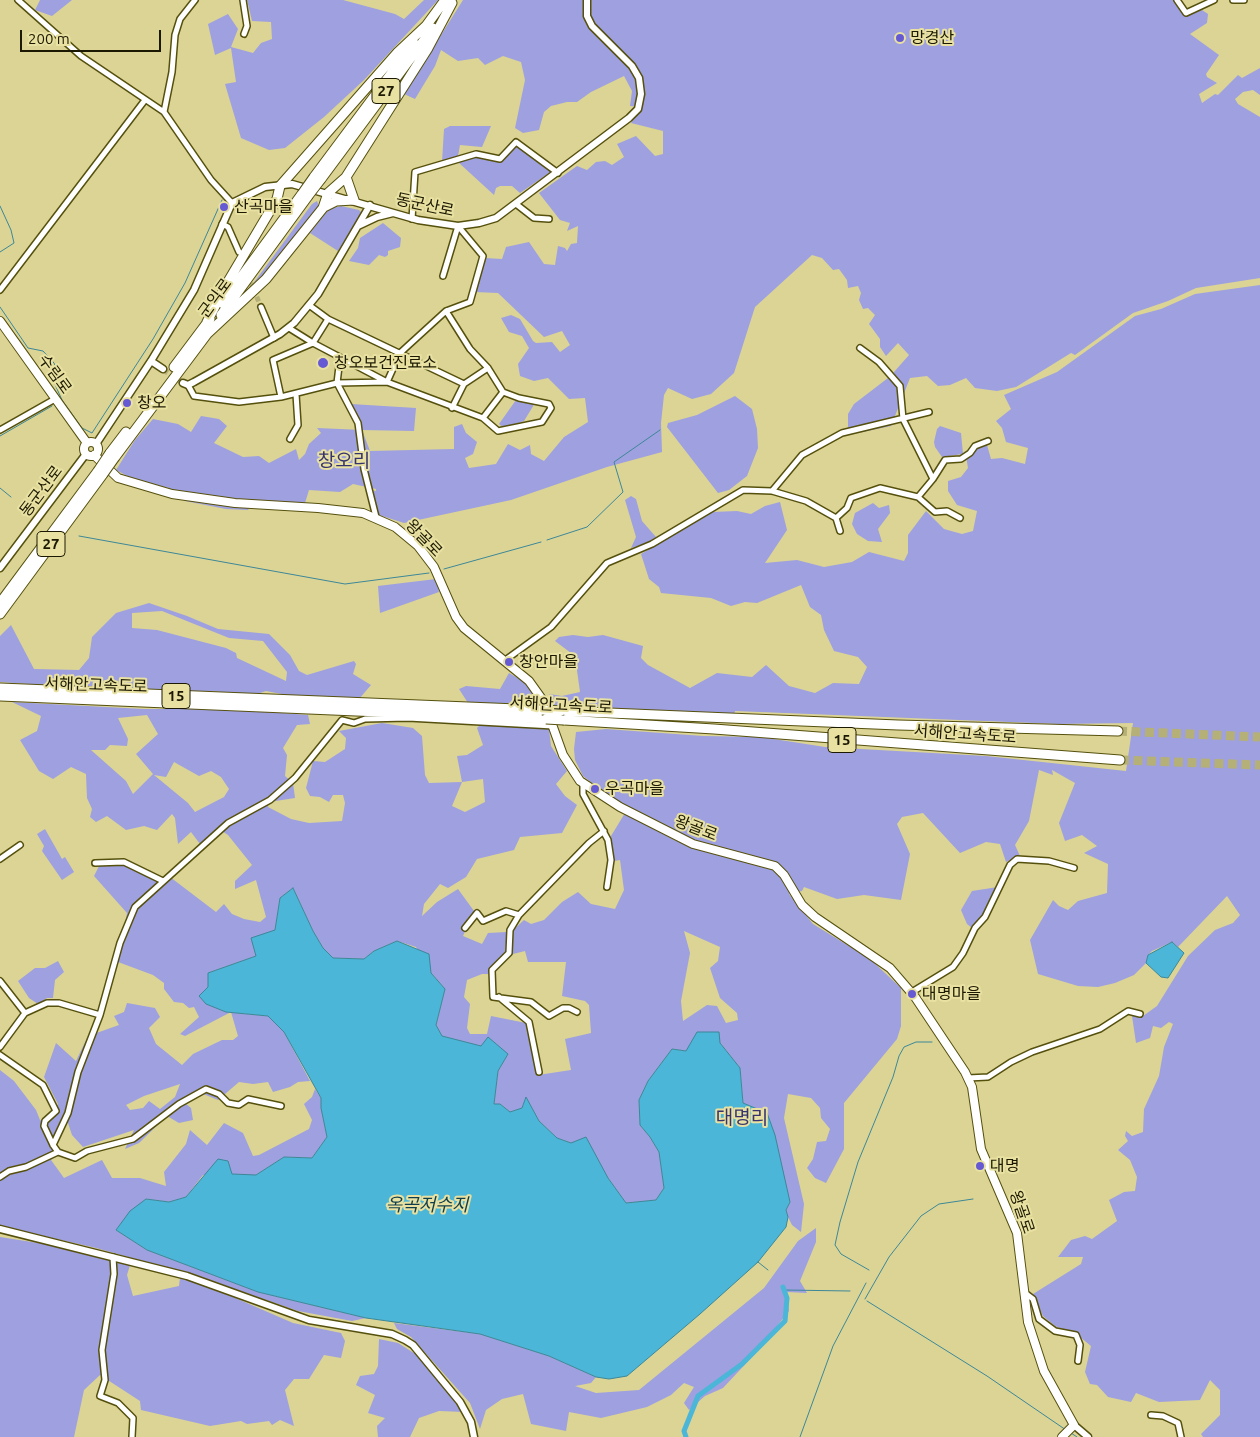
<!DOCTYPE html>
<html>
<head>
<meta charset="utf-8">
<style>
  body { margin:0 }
  #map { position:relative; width:1260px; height:1437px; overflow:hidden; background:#dbd495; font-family:Ubuntu,sans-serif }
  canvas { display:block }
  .scale { position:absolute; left:20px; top:30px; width:141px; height:22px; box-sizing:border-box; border:2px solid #1c1902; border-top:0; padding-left:6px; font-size:15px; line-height:18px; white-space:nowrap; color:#1c1902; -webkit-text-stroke:4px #e8e1a1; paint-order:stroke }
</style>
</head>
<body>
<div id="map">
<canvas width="1260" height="1437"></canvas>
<div class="scale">200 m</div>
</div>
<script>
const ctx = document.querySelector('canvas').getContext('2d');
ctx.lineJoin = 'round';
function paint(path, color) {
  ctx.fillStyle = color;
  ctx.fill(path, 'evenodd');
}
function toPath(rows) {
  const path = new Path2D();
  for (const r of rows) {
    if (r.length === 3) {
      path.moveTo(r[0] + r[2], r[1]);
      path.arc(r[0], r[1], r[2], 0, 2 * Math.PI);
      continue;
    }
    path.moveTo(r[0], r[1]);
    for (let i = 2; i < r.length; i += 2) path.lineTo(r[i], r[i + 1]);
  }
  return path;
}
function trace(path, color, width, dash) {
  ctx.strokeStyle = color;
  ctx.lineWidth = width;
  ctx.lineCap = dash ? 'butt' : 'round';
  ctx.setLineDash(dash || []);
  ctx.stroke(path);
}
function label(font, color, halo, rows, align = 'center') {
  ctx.font = font + ' Ubuntu,"Noto Sans KR",sans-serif';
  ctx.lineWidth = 4;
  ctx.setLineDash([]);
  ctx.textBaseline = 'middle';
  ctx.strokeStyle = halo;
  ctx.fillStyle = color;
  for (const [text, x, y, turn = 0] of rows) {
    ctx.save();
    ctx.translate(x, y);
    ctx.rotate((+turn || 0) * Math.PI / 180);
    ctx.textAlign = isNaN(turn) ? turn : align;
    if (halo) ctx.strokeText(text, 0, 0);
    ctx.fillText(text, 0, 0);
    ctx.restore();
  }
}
paint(toPath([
  [40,0,72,0,52,16,35,10],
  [247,0,343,0,395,14,404,19,424,0,438,0,364,80,324,117,285,148,269,150,241,138,225,84,236,82,231,48,215,55,208,24,228,14,238,29,231,47,253,53,261,43,272,39,271,22,252,21],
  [463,0,1174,0,1186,16,1202,10,1208,14,1207,23,1190,34,1219,55,1206,74,1207,77,1217,83,1199,94,1202,103,1215,94,1218,95,1238,75,1242,78,1260,68,1260,95,1253,90,1243,92,1235,99,1238,104,1260,117,1260,278,1196,288,1168,301,1133,313,1075,355,1071,353,1016,387,997,391,975,388,966,378,950,385,938,386,927,376,910,378,891,426,853,434,848,427,848,414,854,404,888,378,895,377,894,372,909,355,898,343,886,356,880,347,880,339,869,324,875,315,868,308,863,309,859,300,861,293,858,286,848,288,847,280,839,269,833,270,822,258,812,255,755,307,734,373,711,394,692,399,668,388,664,395,661,423,662,452,607,467,511,500,404,523,379,515,370,490,376,491,376,489,353,484,340,492,309,490,305,503,256,500,248,510,226,509,185,501,169,488,133,479,116,470,135,440,153,419,178,424,191,432,201,416,219,419,227,426,214,443,243,457,259,456,269,463,296,449,299,460,305,454,309,444,321,433,317,428,362,430,351,404,416,408,414,431,362,430,370,451,454,449,454,427,462,424,466,433,477,442,473,454,465,458,469,468,496,464,508,444,520,450,530,445,531,454,544,461,564,437,588,422,585,398,569,399,548,378,534,381,520,376,518,364,529,348,522,336,509,332,501,318,511,315,520,319,533,341,536,343,552,342,560,352,570,345,562,331,544,337,498,293,475,292,485,258,502,259,506,247,529,242,544,264,555,265,558,246,565,248,567,251,571,244,577,243,578,226,567,231,570,223,560,220,539,193,577,166,587,170,596,162,605,161,612,165,624,157,617,144,636,136,655,156,663,154,663,131,631,123,642,107,630,106,632,91,624,76,591,92,577,102,567,102,551,106,544,112,539,130,523,133,515,128,525,80,521,62,503,56,485,65,478,58,458,61,441,50,435,66,415,99,404,94],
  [450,126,491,126,482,147,460,145,458,156,442,162,444,129],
  [517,143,552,171,520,193,512,186,500,186,496,188,494,195,458,162,475,156,501,161],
  [317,201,320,209,317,215,235,308,312,204],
  [341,206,359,210,362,213,338,251,310,233,329,209],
  [383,223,401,238,400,247,388,251,388,255,385,257,379,255,369,265,349,261,358,248,360,238],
  [1260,285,1260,1437,1203,1437,1201,1434,1220,1415,1220,1390,1210,1380,1200,1400,1159,1402,1136,1393,1131,1402,1108,1397,1097,1385,1090,1384,1085,1372,1091,1346,1080,1337,1055,1326,1043,1316,1033,1294,1081,1264,1083,1257,1058,1257,1071,1240,1085,1236,1092,1239,1117,1221,1109,1200,1124,1192,1135,1191,1137,1177,1130,1160,1118,1150,1128,1141,1125,1136,1126,1131,1132,1136,1143,1132,1144,1109,1159,1076,1164,1047,1173,1024,1169,1022,1161,1028,1153,1026,1150,1038,1136,1043,1132,1016,1143,1016,1157,1006,1188,956,1215,930,1233,923,1240,915,1227,896,1178,947,1172,942,1152,951,1148,955,1146,963,1134,975,1115,983,1098,987,1078,986,1038,974,1030,940,1053,900,1059,906,1068,910,1078,901,1107,893,1108,864,1084,853,1097,846,1082,835,1065,841,1059,823,1075,783,1052,770,1053,775,1039,770,1029,821,1015,845,1020,856,1006,862,1000,844,986,842,960,853,923,813,902,817,897,824,910,854,901,900,864,895,837,899,804,887,802,891,789,894,813,924,870,959,901,988,901,1026,897,1039,844,1103,844,1149,826,1183,815,1178,807,1168,813,1159,817,1142,826,1141,830,1129,821,1118,820,1108,811,1098,788,1094,784,1118,804,1204,801,1232,792,1225,788,1217,786,1210,790,1202,767,1113,743,1103,740,1068,720,1043,686,1051,672,1049,648,1081,639,1100,640,1125,650,1137,659,1152,664,1188,656,1200,626,1203,608,1178,571,1143,557,1138,539,1121,526,1098,522,1108,510,1112,500,1104,494,1104,498,1071,508,1054,442,1036,436,1025,445,989,431,973,416,947,397,941,374,951,364,959,333,958,323,948,313,931,293,888,280,898,275,930,256,956,208,973,226,1012,268,1016,284,1032,310,1081,298,1082,290,1087,273,1092,268,1082,253,1084,239,1082,218,1100,201,1093,185,1103,191,1108,193,1120,179,1123,167,1116,139,1143,125,1149,134,1130,83,1147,72,1135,68,1123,65,1123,54,1145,58,1155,51,1160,64,1178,102,1160,112,1178,140,1178,166,1186,164,1172,186,1144,190,1130,207,1145,224,1123,243,1133,253,1156,259,1155,309,1129,312,1120,304,1104,312,1097,315,1089,321,1098,321,1108,327,1137,312,1158,284,1157,256,1175,203,1175,186,1197,169,1202,146,1199,116,1230,147,1250,258,1292,366,1318,352,1321,298,1311,196,1276,96,1248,0,1226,0,1070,14,1081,36,1110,40,1120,48,1124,58,1104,44,1077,56,1043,76,1061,88,1036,119,1025,114,1016,124,1012,127,1003,155,1008,160,1017,149,1028,156,1044,182,1065,193,1054,222,1040,233,1040,238,1036,231,1012,185,1036,180,1034,199,1017,194,1007,189,1008,183,1003,174,1002,164,989,164,983,153,975,118,962,127,913,94,876,99,866,124,864,162,884,170,877,216,912,224,904,232,914,244,919,260,922,266,917,256,880,235,889,235,881,252,865,228,835,222,831,203,848,191,832,178,844,175,818,172,814,157,830,144,826,126,830,107,816,96,822,90,817,92,809,87,798,86,774,71,767,53,779,39,771,20,740,37,731,41,716,12,702,144,709,230,709,308,715,310,724,297,725,283,748,287,755,285,776,293,783,295,798,269,802,268,807,291,819,309,823,342,821,345,803,343,795,333,795,329,802,320,797,310,796,306,788,313,761,325,762,345,749,346,738,339,731,382,723,413,728,422,736,425,775,429,783,462,782,457,756,467,755,483,745,477,728,481,724,549,729,551,746,567,771,556,784,565,796,577,805,562,833,520,837,514,850,477,859,466,877,448,888,440,884,424,904,422,916,437,902,458,889,474,911,463,936,482,944,488,933,507,932,505,953,495,964,490,974,482,974,467,980,464,997,470,1004,467,1028,470,1034,487,1034,491,1016,526,1023,538,1075,571,1070,565,1039,591,1033,589,1005,585,1001,562,996,566,962,528,962,525,951,513,954,511,932,524,920,531,924,544,920,562,902,578,892,591,904,615,909,624,890,620,860,614,861,611,836,625,813,674,840,688,844,681,834,610,797,583,776,575,760,574,749,576,732,606,729,703,736,761,737,825,747,986,756,1126,771,1133,723,1059,724,735,711,734,717,555,707,549,694,562,696,580,692,575,656,555,641,559,637,573,635,588,637,603,635,643,646,641,658,648,665,690,688,717,673,752,677,766,665,789,686,815,693,833,683,859,684,867,667,858,657,834,651,824,630,821,615,810,607,801,585,757,603,745,602,731,606,711,598,661,593,659,587,649,579,641,554,713,512,737,511,751,514,765,506,780,502,787,530,765,563,797,560,824,567,852,562,869,552,904,561,908,553,908,535,926,511,944,529,962,534,973,531,977,511,957,505,948,491,948,481,961,477,968,468,966,456,976,448,987,445,991,459,1002,458,1025,464,1028,448,1006,442,1002,428,996,421,1011,409,1004,395,1057,372,1135,316,1161,309,1195,294],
  [147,715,158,734,136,754,153,774,133,794,126,781,91,750,105,750,110,745,127,746,128,739,118,718],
  [174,762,199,776,211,771,221,777,229,789,224,797,195,812,188,803,154,775,166,777],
  [483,779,485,802,465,812,452,806,462,782],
  [684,931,720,947,718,961,710,968,720,998,737,1013,738,1020,726,1023,717,1006,707,1005,683,1021,681,1001,690,953],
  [180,1084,175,1097,160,1109,149,1101,143,1108,130,1110,126,1105,144,1096],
  [735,396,752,409,757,429,758,448,747,476,729,490,718,493,667,427,668,423,697,415],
  [516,400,535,403,524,421,504,428,499,424],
  [940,426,961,433,963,454,942,457,935,447,934,442,937,429],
  [631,496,636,499,642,521,656,537,647,543,631,548,636,537,625,500],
  [873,503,879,508,889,505,890,513,878,529,882,542,868,541,857,534,852,524,855,513],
  [436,579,439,592,380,613,378,586],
  [149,603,187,616,218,629,269,634,290,655,299,671,307,675,354,661,356,664,353,674,371,685,359,699,292,696,266,691,254,695,210,691,130,691,0,682,0,636,11,625,34,669,79,670,89,658,92,637,116,613],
  [162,611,229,638,263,641,287,672,286,681,237,658,236,653,226,648,157,630,132,628,132,613],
  [509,673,526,683,541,703,468,703,459,689,466,686,500,689],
  [45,829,62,859,65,857,74,872,62,880,42,851,44,846,37,834],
  [998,887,986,911,972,928,967,924,961,910,972,891],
  [58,961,64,972,55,980,53,998,47,998,38,1004,29,998,18,981,35,968,45,968],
  [816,1228,816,1242,800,1281,807,1293,787,1292,789,1311,754,1355,723,1388,705,1396,689,1410,684,1403,694,1387,684,1383,671,1395,647,1407,601,1418,569,1412,566,1431,531,1424,523,1394,502,1399,486,1410,480,1429,470,1403,411,1337,397,1329,394,1323,480,1334,549,1356,596,1377,591,1383,575,1386,596,1393,639,1390,764,1288,798,1241],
  [0,1237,51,1245,130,1265,127,1275,133,1296,179,1286,180,1278,210,1287,293,1323,341,1333,345,1341,341,1358,324,1355,309,1379,294,1379,285,1390,294,1426,280,1420,272,1425,269,1421,247,1424,241,1421,210,1426,141,1410,140,1401,100,1375,84,1390,74,1437,0,1437],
  [379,1339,398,1343,417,1355,464,1412,439,1411,419,1418,410,1437,378,1437,377,1426,385,1418,368,1413,375,1395,356,1385,360,1376,374,1374,378,1366]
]), '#9ea0e0');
const water = toPath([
  [293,888,313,931,323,948,333,958,364,959,374,951,397,941,429,954,431,973,445,989,436,1025,442,1036,481,1046,488,1037,508,1054,498,1071,494,1104,500,1104,510,1112,522,1108,526,1097,539,1121,557,1138,571,1143,586,1137,608,1178,626,1203,656,1200,664,1188,659,1152,650,1137,640,1125,639,1100,648,1081,672,1049,686,1051,697,1032,719,1032,720,1043,740,1068,743,1103,767,1113,775,1135,790,1202,786,1210,788,1217,786,1227,758,1262,700,1314,627,1376,609,1379,596,1377,549,1356,480,1334,366,1318,258,1292,147,1250,116,1230,130,1211,146,1199,169,1202,186,1197,218,1159,228,1161,232,1174,256,1175,284,1157,312,1158,327,1137,321,1108,321,1098,284,1032,268,1016,226,1012,206,1004,199,996,208,987,208,973,256,956,251,938,275,930,280,898,293,888],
  [1172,942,1184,953,1168,978,1161,977,1146,963,1148,955,1172,942]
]);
paint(water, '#4bb6d8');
trace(water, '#3d8798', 1);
trace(toPath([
  [0,206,11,230,14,243,0,252],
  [0,307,28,348,43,351,54,363,57,373,53,380,62,400,82,428,92,433,153,339,185,283,222,200],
  [0,436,52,406],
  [0,488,11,497],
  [79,536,345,584,429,573],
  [547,540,587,527,623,492,614,462,660,430],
  [444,569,541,542],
  [758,1262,768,1270],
  [869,1270,841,1254,835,1245,840,1222,858,1162,893,1077,899,1056,904,1047,916,1042,932,1042],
  [784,1290,850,1291],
  [865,1299,889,1257,921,1216,939,1204,973,1199],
  [867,1301,987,1376,1066,1430],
  [1071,1433,1077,1437],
  [800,1437,833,1346,866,1283]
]), '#3d8798', 1);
trace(toPath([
  [686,1437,684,1431,698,1396,742,1364,785,1321,787,1298,783,1287]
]), '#4bb6d8', 5);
trace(toPath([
  [248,276,261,307]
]), '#b5af78', 5, [5, 2.5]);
trace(toPath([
  [163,369,183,383]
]), '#b5af78', 6, [6, 3]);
trace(toPath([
  [1118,731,1260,737],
  [1120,760,1260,765]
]), '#b5af78', 9, [9, 4.5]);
const minor = toPath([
  [18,0,81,56,164,112],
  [195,0,180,19,175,35,172,72,164,112,211,180,232,203],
  [243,0,247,26,244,34],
  [1177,0,1186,13,1214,0],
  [1233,0,1244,0],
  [516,204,534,218,549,219],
  [412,219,415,172,476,154,500,159,516,142,558,173],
  [222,224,228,227,239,252],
  [443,276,458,226],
  [0,290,145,100],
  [309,305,328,319,464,384],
  [261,307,274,338],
  [289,328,313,343,387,382,483,418,498,431,542,422,551,408,549,404,519,398,503,392,488,368,470,349,446,311],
  [340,358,337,383,358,423,364,469,376,517],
  [188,385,194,396,239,402,281,397,337,383,387,382,400,353,446,311,470,302,483,256,458,226],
  [281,397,273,360,313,343,328,319],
  [452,408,464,384,488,368],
  [483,418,503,392],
  [0,430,55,399],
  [290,439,298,425,296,394],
  [933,479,945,460,961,459,970,453,975,446,988,441],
  [772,491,802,455,842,433,929,412],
  [918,497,935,512,947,511,960,518],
  [836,518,840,531],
  [504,661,551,627,607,563,652,544,743,490,772,491,806,501,836,518,847,508,851,498,880,488,918,497,933,479,903,419,900,386,879,362,860,348],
  [583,784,583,794,608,840,611,860,607,887],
  [0,859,20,845],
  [95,863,124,862,163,881],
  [519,915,510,930,509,953,492,970,493,997,531,1002,549,1016,563,1008,569,1008,577,1012],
  [465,928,477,913,483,921,506,911,519,915,589,843,604,831],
  [0,981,25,1013,0,1047],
  [912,992,953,967,963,953,975,928,985,917,1010,865,1017,859,1049,861,1074,868],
  [499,997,529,1022,539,1072],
  [25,1013,47,1003,59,1003,100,1015,120,943,135,907,228,823,270,800,295,778,342,720,354,723,365,719,408,718,553,726],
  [0,1055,43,1085,56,1111,45,1121,44,1126,53,1145,58,1152,75,1158,87,1151,133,1139,179,1104,206,1089,219,1094,228,1103,239,1105,248,1099,281,1106],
  [968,1078,988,1077,1011,1062,1032,1052,1100,1029,1128,1011,1140,1014],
  [53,1145,68,1113,78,1072,100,1015],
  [0,1177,9,1171,26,1167,58,1152],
  [113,1257,114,1274,102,1350,105,1380,100,1396,118,1403,133,1418,132,1437],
  [1025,1293,1033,1299,1039,1319,1055,1331,1076,1335,1080,1345,1078,1361],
  [1151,1415,1163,1416,1178,1423,1181,1437]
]);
const tertiary = toPath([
  [358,226,377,217,393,213],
  [151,361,163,369],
  [183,383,188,385,194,382,280,334,294,323,318,294,370,205],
  [96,444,151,361,194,290,232,203,265,187,292,184,418,220,458,226,479,223,496,218,629,118,638,109,641,94,639,78,632,66,592,26,587,16,587,0],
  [0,568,86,454],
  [0,1229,187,1276,309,1320,392,1334,405,1340,413,1345,460,1402,471,1422,474,1437],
  [1074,1425,1088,1437]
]);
const secondary = toPath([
  [0,321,87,443],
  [91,449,7],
  [94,455,118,478,172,494,235,503,318,508,363,513,395,527,418,546,434,567,456,617,464,628,529,681,544,702,563,755,580,781,620,807,693,844,775,866,784,875,802,905,815,917,890,968,915,997,965,1072,972,1087,981,1149,1017,1233,1028,1322,1044,1371,1074,1425,1062,1437]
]);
const trunk = toPath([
  [426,26,445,0],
  [314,177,414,43],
  [321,179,433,28],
  [324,207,336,201,354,200,346,177],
  [222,303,302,194],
  [221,315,308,196],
  [207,322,226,285,277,199,280,186,398,52,429,23],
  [207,334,266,279,323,208,328,193,346,177,428,48,452,3],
  [174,367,210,319],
  [110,453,126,432],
  [115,457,210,330],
  [0,603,98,471],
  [0,614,103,474]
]);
const motorway = toPath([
  [0,688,542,710],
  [0,696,546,719],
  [561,711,898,725,1118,731],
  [564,720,714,729,1120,760]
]);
trace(minor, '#56500d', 8);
trace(tertiary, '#56500d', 9);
trace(secondary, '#56500d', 10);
trace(trunk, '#56500d', 11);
trace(motorway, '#56500d', 11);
trace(minor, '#fff', 5);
trace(tertiary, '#fff', 6);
trace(secondary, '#fff', 8);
trace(trunk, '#fff', 9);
trace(motorway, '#fff', 9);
const trunkBridge = toPath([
  [302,194,314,177],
  [308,196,321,179],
  [98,471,110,453],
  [103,474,115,457]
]);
const motorwayBridge = toPath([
  [542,710,561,711],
  [546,719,564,720]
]);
trace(trunkBridge, '#56500d', 11, []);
trace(motorwayBridge, '#56500d', 11, []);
trace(trunkBridge, '#fff', 9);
trace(motorwayBridge, '#fff', 9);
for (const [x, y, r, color] of [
  [900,38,5,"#665ad4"],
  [224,207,5,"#665ad4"],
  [323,363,6,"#665ad4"],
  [127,403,5,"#665ad4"],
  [509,662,5,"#665ad4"],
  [595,789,5,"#665ad4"],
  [912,994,5,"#665ad4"],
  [980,1166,5,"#665ad4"]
]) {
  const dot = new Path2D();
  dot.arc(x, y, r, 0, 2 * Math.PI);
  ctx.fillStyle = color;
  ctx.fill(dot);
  trace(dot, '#e8e1a1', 2);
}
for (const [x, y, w] of [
  [386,91,28],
  [51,544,28],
  [176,696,28],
  [842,740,28]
]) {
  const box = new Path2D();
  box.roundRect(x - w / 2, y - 12.5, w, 25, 4);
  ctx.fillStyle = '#e8e1a1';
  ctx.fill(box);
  trace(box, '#1c1902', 1);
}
label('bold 15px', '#1c1902', null, [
  ["27",386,91],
  ["27",51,544],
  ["15",176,696],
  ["15",842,740]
]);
label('16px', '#1c1902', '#e8e1a1', [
  ["망경산",910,38],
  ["산곡마을",234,207],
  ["창오보건진료소",334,363],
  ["창오",137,403],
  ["창안마을",519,662],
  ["우곡마을",605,789],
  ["대명마을",922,994],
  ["대명",990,1166]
], 'left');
label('16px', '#1c1902', '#e8e1a1', [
  ["동군산로",425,205,12],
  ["군익로",215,298,-54],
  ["수림로",55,374,54],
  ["동군산로",41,491,-53],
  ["왕골로",424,538,46],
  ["서해안고속도로",96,685,2],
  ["서해안고속도로",561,705,3],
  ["서해안고속도로",965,734,4],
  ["왕골로",696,828,21],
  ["왕골로",1022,1212,71]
]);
label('italic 18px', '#0e3e4d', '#e8e1a1', [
  ["옥곡저수지",427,1205]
]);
label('19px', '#37336f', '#e8e1a1', [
  ["창오리",344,461],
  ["대명리",742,1118]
]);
</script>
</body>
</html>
